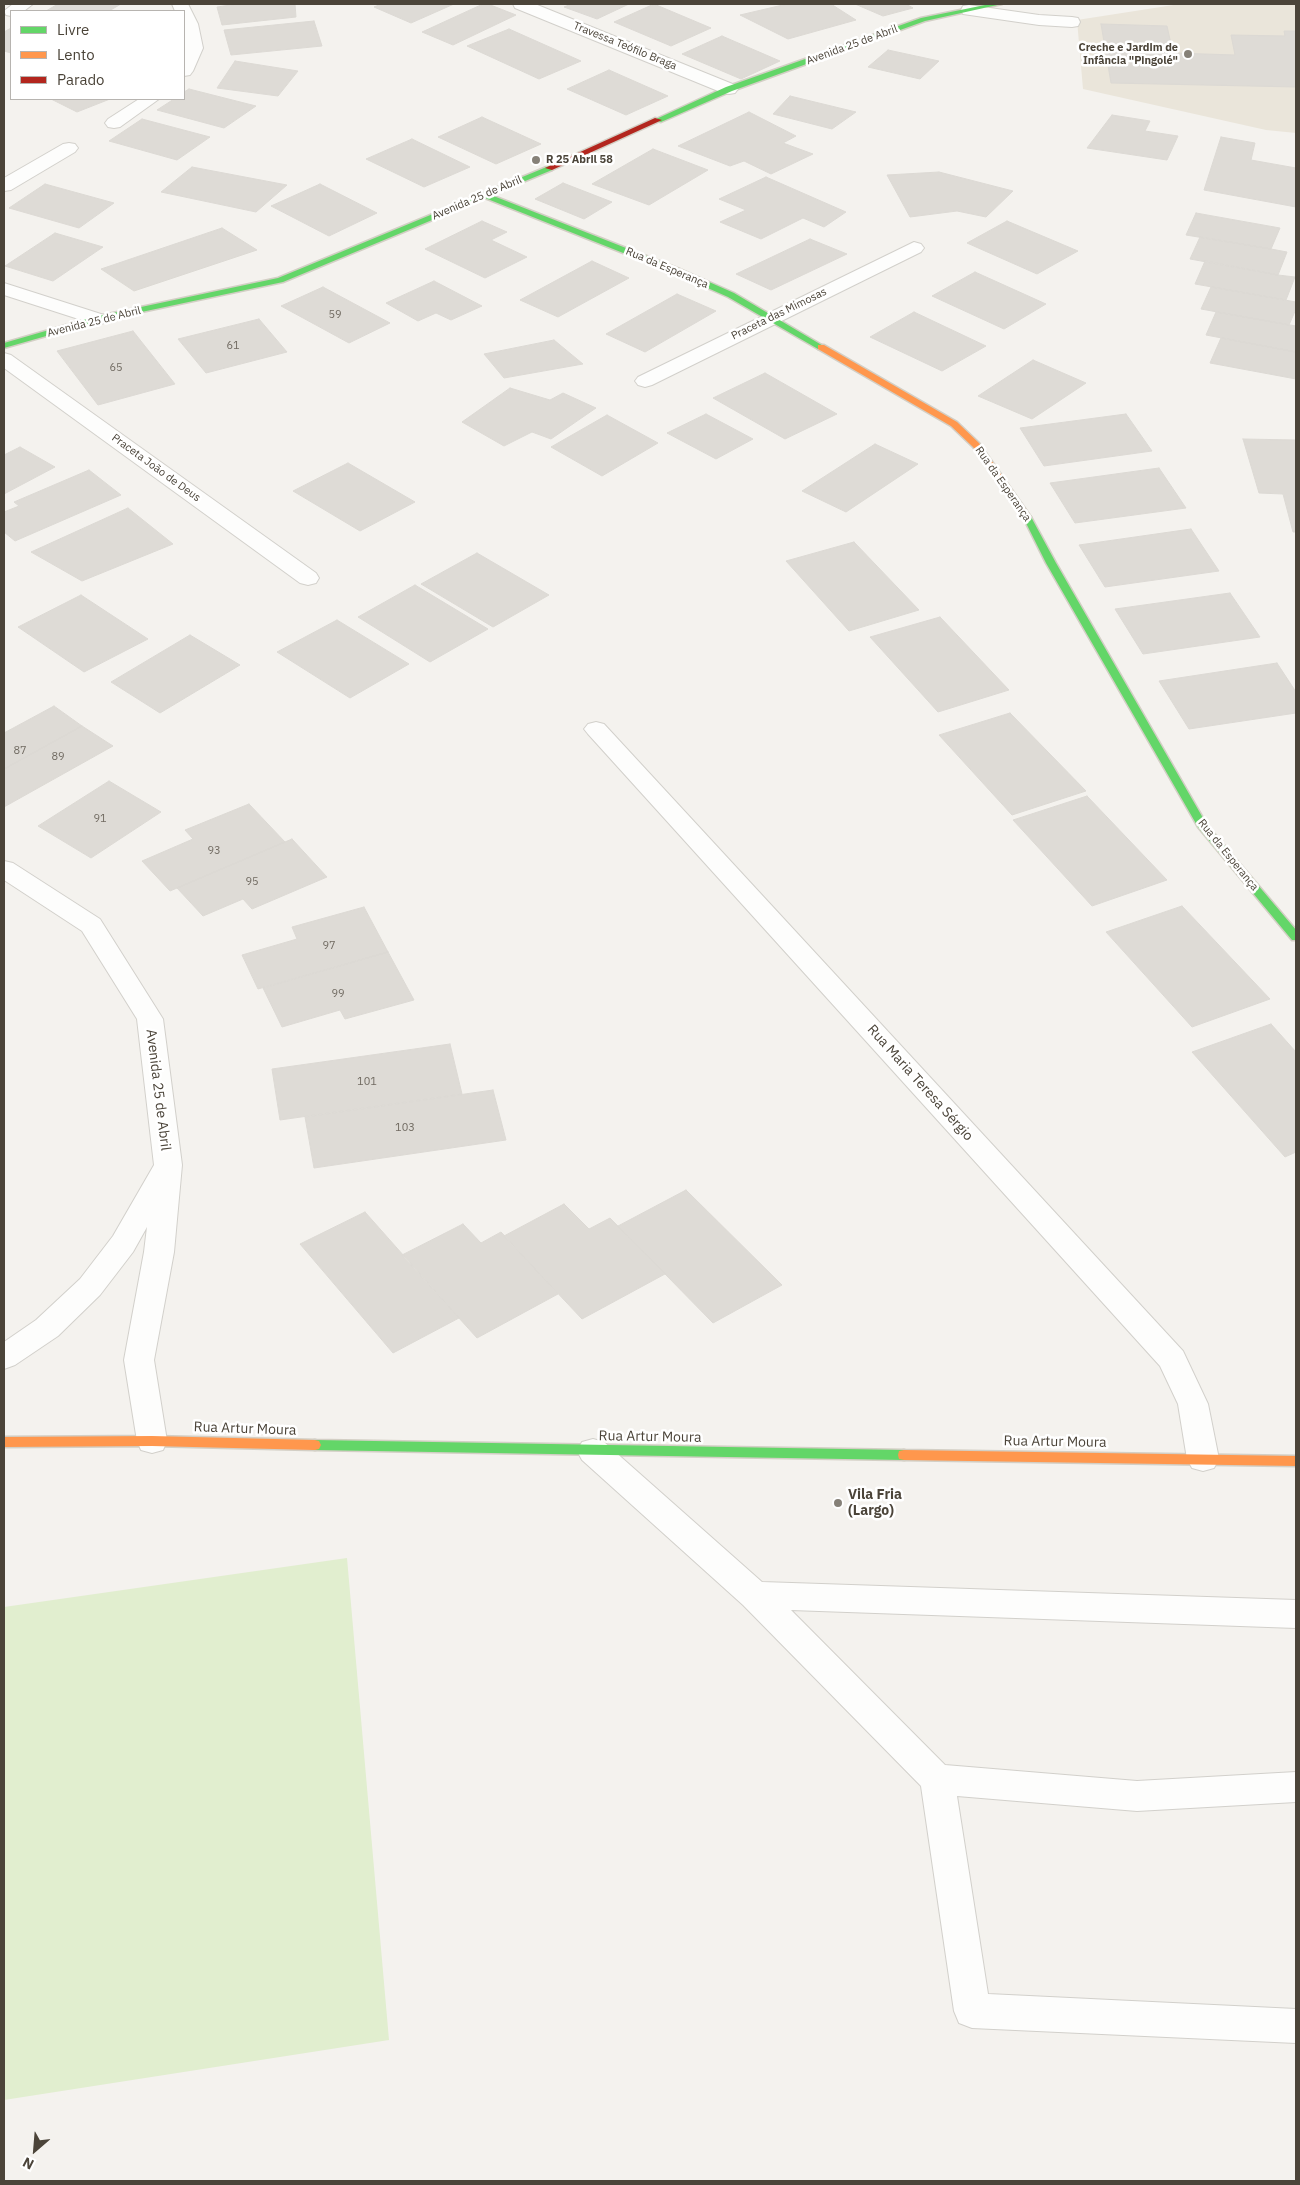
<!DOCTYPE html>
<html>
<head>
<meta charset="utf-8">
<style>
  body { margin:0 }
  #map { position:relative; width:1300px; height:2185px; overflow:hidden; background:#f4f2ee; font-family:"IBM Plex Sans",sans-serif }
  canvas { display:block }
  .frame { position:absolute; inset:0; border:5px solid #4b4439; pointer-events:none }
  .legend { position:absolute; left:10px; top:10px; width:175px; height:90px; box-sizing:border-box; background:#fff; border:1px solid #b7b4b0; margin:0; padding:6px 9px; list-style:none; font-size:15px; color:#4b4439 }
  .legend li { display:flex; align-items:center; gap:10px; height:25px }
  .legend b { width:25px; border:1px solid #b7b4b0 }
  .north { position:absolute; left:10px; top:2125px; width:50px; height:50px; -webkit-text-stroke:4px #fff; paint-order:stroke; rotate:207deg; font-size:14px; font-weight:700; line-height:20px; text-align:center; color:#4b4439 }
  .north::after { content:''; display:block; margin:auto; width:18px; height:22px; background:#4b4439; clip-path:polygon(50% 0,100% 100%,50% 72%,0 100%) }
</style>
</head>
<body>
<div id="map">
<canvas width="1300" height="2185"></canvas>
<div class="frame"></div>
<ul class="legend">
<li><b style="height:6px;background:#63d668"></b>Livre</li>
<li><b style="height:6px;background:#ff974d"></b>Lento</li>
<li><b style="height:6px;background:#b3261e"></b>Parado</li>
</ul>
<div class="north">N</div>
</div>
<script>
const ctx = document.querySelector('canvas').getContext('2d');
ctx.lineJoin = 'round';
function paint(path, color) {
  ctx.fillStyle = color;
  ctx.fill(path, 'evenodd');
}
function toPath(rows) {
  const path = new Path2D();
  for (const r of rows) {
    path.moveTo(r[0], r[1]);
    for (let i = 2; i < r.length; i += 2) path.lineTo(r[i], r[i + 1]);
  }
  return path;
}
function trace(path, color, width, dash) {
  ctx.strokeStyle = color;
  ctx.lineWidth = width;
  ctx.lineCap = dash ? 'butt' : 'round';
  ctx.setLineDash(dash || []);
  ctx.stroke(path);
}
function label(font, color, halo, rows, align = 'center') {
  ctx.font = font + ' "IBM Plex Sans",sans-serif';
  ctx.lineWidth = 5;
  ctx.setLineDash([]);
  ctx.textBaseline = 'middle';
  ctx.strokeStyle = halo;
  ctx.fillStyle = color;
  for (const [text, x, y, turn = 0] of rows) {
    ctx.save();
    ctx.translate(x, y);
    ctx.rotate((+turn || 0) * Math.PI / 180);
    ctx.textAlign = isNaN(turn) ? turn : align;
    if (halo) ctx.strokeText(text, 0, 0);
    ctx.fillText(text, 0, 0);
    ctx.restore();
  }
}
paint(toPath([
  [1180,4,1296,4,1296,133,1266,130,1083,89,1077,20]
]), '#eae5da');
paint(toPath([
  [347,1558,389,2040,4,2100,4,1607]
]), '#e1eecf');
const building = toPath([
  [58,4,121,4,109,11,46,11,58,4],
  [237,4,295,4,296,17,222,25,217,7,237,4],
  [381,4,454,4,411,23,374,7,381,4],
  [483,4,488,4,516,15,453,45,422,32,483,4],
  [571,4,629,4,597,19,564,7,571,4],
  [654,4,711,28,671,46,614,22,654,4],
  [787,4,831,4,856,20,788,39,740,15,787,4],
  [855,4,906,4,913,8,883,16,855,4],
  [314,21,322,46,231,55,224,30,314,21],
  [1101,24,1167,26,1173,53,1235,55,1231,35,1285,36,1284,31,1296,31,1296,87,1111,83,1101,24],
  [11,28,11,53,4,51,4,32,11,28],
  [509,29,581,61,539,79,467,46,509,29],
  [722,36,780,61,741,79,682,54,722,36],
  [888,50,939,61,920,79,868,67,888,50],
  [235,61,298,71,278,96,217,88,235,61],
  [609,70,668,96,626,115,567,89,609,70],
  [189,89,256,106,224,128,157,110,174,99,184,99,184,92,189,89],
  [790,96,856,112,832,129,773,114,790,96],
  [51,99,110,99,77,112,51,99],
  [749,112,796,136,783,143,813,154,771,174,744,161,730,166,678,146,749,112],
  [1112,115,1150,121,1145,131,1178,136,1167,160,1087,148,1112,115],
  [482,117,541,144,496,164,438,137,482,117],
  [142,119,210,137,177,160,109,141,142,119],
  [1221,137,1255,143,1251,160,1296,168,1296,207,1204,190,1221,137],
  [412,139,470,167,424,187,366,159,412,139],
  [653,149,708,170,649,205,592,184,653,149],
  [192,167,287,185,256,212,161,192,192,167],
  [939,172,1013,191,986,217,957,211,910,217,887,175,939,172],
  [766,177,846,212,824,227,803,218,761,239,720,222,746,210,719,199,766,177],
  [563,183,612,202,584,219,535,199,563,183],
  [45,184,114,203,79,228,9,208,45,184],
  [320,184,377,213,329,236,271,206,320,184],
  [1196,213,1280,228,1271,249,1186,235,1196,213],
  [482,221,507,232,491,240,527,257,485,278,425,249,482,221],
  [1007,221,1078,251,1037,274,967,243,1007,221],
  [222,228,257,250,134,291,101,269,222,228],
  [55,233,103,247,53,281,5,266,55,233],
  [1200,237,1271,249,1287,252,1278,275,1190,259,1200,237],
  [810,239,847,254,771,290,736,274,810,239],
  [592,261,629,278,558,317,520,300,592,261],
  [1205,261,1278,275,1295,277,1286,300,1195,284,1205,261],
  [975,272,1046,304,1004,329,932,296,975,272],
  [434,281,482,306,451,320,436,313,418,321,386,303,434,281],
  [323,287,390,323,349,343,281,306,323,287],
  [1211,287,1296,302,1296,309,1289,325,1201,309,1211,287],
  [677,294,716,311,645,352,606,334,677,294],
  [914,312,986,346,942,371,870,337,914,312],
  [1216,312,1296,326,1296,352,1206,335,1216,312],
  [259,319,287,352,206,373,178,339,259,319],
  [133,331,175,384,98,405,57,351,133,331],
  [1221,338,1296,352,1296,379,1210,363,1221,338],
  [554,340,583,364,504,378,484,354,554,340],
  [1033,360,1086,383,1032,419,978,396,1033,360],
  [765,373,837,414,785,439,713,398,765,373],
  [510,388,550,400,563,393,596,408,551,439,532,432,504,446,462,422,510,388],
  [706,414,753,439,716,459,667,433,706,414],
  [1126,414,1152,451,1044,466,1020,428,1126,414],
  [607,415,658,443,602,476,551,447,607,415],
  [1243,439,1296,440,1296,532,1293,532,1283,494,1259,493,1243,439],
  [875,444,918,464,846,512,802,491,875,444],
  [20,447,55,467,4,494,4,455,20,447],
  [348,463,415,502,360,531,293,491,348,463],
  [1159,468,1186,508,1075,523,1050,483,1159,468],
  [89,470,121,495,15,541,4,532,4,512,19,506,14,502,89,470],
  [128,508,173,544,82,581,31,552,128,508],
  [1191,529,1219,571,1105,587,1079,545,1191,529],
  [854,542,919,610,849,631,786,561,854,542],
  [477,553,549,595,493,627,421,584,477,553],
  [415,585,488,629,430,662,358,617,415,585],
  [1230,593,1260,637,1143,654,1115,609,1230,593],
  [81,595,148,639,84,672,18,627,81,595],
  [940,617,1009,690,938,712,870,637,940,617],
  [337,620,409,664,350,698,277,652,337,620],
  [190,635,240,665,160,713,111,682,190,635],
  [1277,663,1296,692,1296,713,1189,729,1159,681,1277,663],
  [54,706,82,726,4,769,4,733,54,706],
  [1010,713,1086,791,1012,815,939,735,1010,713],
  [82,726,113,746,4,807,4,769,82,726],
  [109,781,161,812,91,858,38,826,109,781],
  [1087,796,1167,880,1092,906,1013,820,1087,796],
  [249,804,285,842,170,891,142,861,193,839,185,830,249,804],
  [292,839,327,877,252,909,243,899,203,916,177,888,292,839],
  [1182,906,1270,999,1192,1027,1106,932,1182,906],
  [364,907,388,952,258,989,242,955,297,939,292,927,364,907],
  [388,952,414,1000,345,1019,340,1010,282,1027,263,988,388,952],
  [1271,1024,1296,1052,1296,1152,1285,1157,1192,1052,1271,1024],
  [450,1044,462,1094,280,1120,272,1069,450,1044],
  [493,1090,506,1140,314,1168,305,1117,493,1090],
  [686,1190,782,1285,713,1323,618,1226,686,1190],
  [564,1204,589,1229,610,1218,665,1274,582,1319,504,1236,564,1204],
  [365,1212,459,1318,393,1353,300,1244,365,1212],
  [463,1224,481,1243,501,1232,558,1294,477,1338,402,1255,463,1224]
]);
paint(building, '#dedbd6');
trace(building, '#dcd9d4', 1);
const lane = toPath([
  [969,5,1039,15,1072,17,1078,18,1080,22,1078,26,1072,27,1039,25,963,14,961,10,963,6,969,5],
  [593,1439,604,1442,762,1582,1296,1600,1296,1628,791,1610,945,1765,1137,1781,1296,1772,1296,1802,1137,1811,957,1796,988,1994,1296,2009,1296,2043,972,2028,959,2023,954,2011,921,1786,743,1605,582,1460,577,1451,582,1442,593,1439]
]);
const street = toPath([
  [13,4,33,4,24,11,11,11,11,16,6,15,4,11,13,4],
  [172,4,188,4,198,24,203,48,193,71,190,75,184,76,185,48,184,11,175,11,172,4],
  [513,4,535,4,735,85,738,89,735,93,729,94,723,93,515,8,513,4],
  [139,99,159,99,120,127,114,128,108,127,105,123,108,119,139,99],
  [69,143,75,144,78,148,75,152,11,190,4,191,4,178,63,144,69,143],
  [914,242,921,244,924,248,921,252,652,385,645,387,638,385,635,381,638,377,914,242],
  [4,283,104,315,107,319,104,323,97,325,4,295,4,283],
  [4,353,11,355,316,573,319,578,316,583,308,585,300,583,4,368,4,353],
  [596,722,604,724,1183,1351,1208,1404,1219,1459,1214,1468,1203,1471,1192,1468,1187,1459,1178,1404,1160,1366,588,734,584,729,588,724,596,722],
  [4,861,13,863,100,919,163,1019,182,1165,174,1252,154,1360,167,1441,163,1450,152,1453,141,1450,137,1441,124,1360,144,1252,147,1227,133,1252,100,1295,58,1336,15,1365,4,1369,4,1342,36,1320,80,1279,113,1236,154,1165,137,1019,82,931,4,880,4,861]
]);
const fast = toPath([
  [990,4,1002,4,925,21,732,91,661,122,654,120,726,87,921,18,990,4],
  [549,166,552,166,552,170,491,195,682,270,734,293,825,347,818,349,728,297,676,274,485,198,283,282,99,321,4,348,4,343,94,317,278,278,549,166],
  [1027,514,1031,517,1056,563,1207,825,1296,930,1296,940,1292,940,1198,827,1046,563,1023,517,1027,514],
  [315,1440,904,1450,909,1451,910,1455,909,1459,904,1460,315,1450,311,1449,309,1445,311,1441,315,1440]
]);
const slow = toPath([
  [818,345,824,345,957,422,979,443,1031,517,1030,519,1024,519,973,447,951,426,818,349,818,345],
  [152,1436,315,1440,319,1441,321,1445,319,1449,315,1450,152,1446,4,1447,4,1437,152,1436],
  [904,1450,1296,1456,1296,1466,904,1460,899,1459,898,1455,899,1451,904,1450]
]);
const jam = toPath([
  [655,118,662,120,552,170,545,168,655,118]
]);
trace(lane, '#d2d0cb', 2);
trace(street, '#d2d0cb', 2);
trace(fast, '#d3cfc5', 3);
trace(slow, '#d3cfc5', 3);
trace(jam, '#d3cfc5', 3);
paint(lane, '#fdfdfc');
paint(street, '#fdfdfc');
paint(fast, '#63d668');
paint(slow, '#ff974d');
paint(jam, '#b3261e');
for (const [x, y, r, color] of [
  [1188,54,5,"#868178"],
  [536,160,5,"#868178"],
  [838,1503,5,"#868178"]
]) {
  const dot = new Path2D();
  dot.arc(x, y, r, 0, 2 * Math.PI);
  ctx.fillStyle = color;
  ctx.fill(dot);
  trace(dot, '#fff', 2);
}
label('11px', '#4b4439', '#fff', [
  ["Avenida 25 de Abril",852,45,-20],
  ["Travessa Teófilo Braga",625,46,22],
  ["Avenida 25 de Abril",477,198,-23],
  ["Rua da Esperança",667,268,23],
  ["Praceta das Mimosas",779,314,-26],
  ["Avenida 25 de Abril",94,322,-14],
  ["Praceta João de Deus",156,468,36],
  ["Rua da Esperança",1003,484,55],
  ["Rua da Esperança",1228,855,51]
]);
label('bold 11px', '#4b4439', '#fff', [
  ["Creche e Jardim de",1178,48],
  ["Infância \"Pingolé\"",1178,61],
  ["R 25 Abril 58",546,160,"left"]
], 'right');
label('11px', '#706a61', null, [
  ["59",335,315],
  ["61",233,346],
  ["65",116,368],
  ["87",20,751],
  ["89",58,757],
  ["91",100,819],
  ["93",214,851],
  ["95",252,882],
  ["97",329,946],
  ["99",338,994],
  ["101",367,1082],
  ["103",405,1128]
]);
label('14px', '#4b4439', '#fff', [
  ["Rua Maria Teresa Sérgio",920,1083,48],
  ["Avenida 25 de Abril",158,1090,83],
  ["Rua Artur Moura",245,1429,2],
  ["Rua Artur Moura",650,1437,1],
  ["Rua Artur Moura",1055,1442,1]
]);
label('bold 14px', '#4b4439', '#fff', [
  ["Vila Fria",848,1495],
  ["(Largo)",848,1511]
], 'left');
</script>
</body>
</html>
